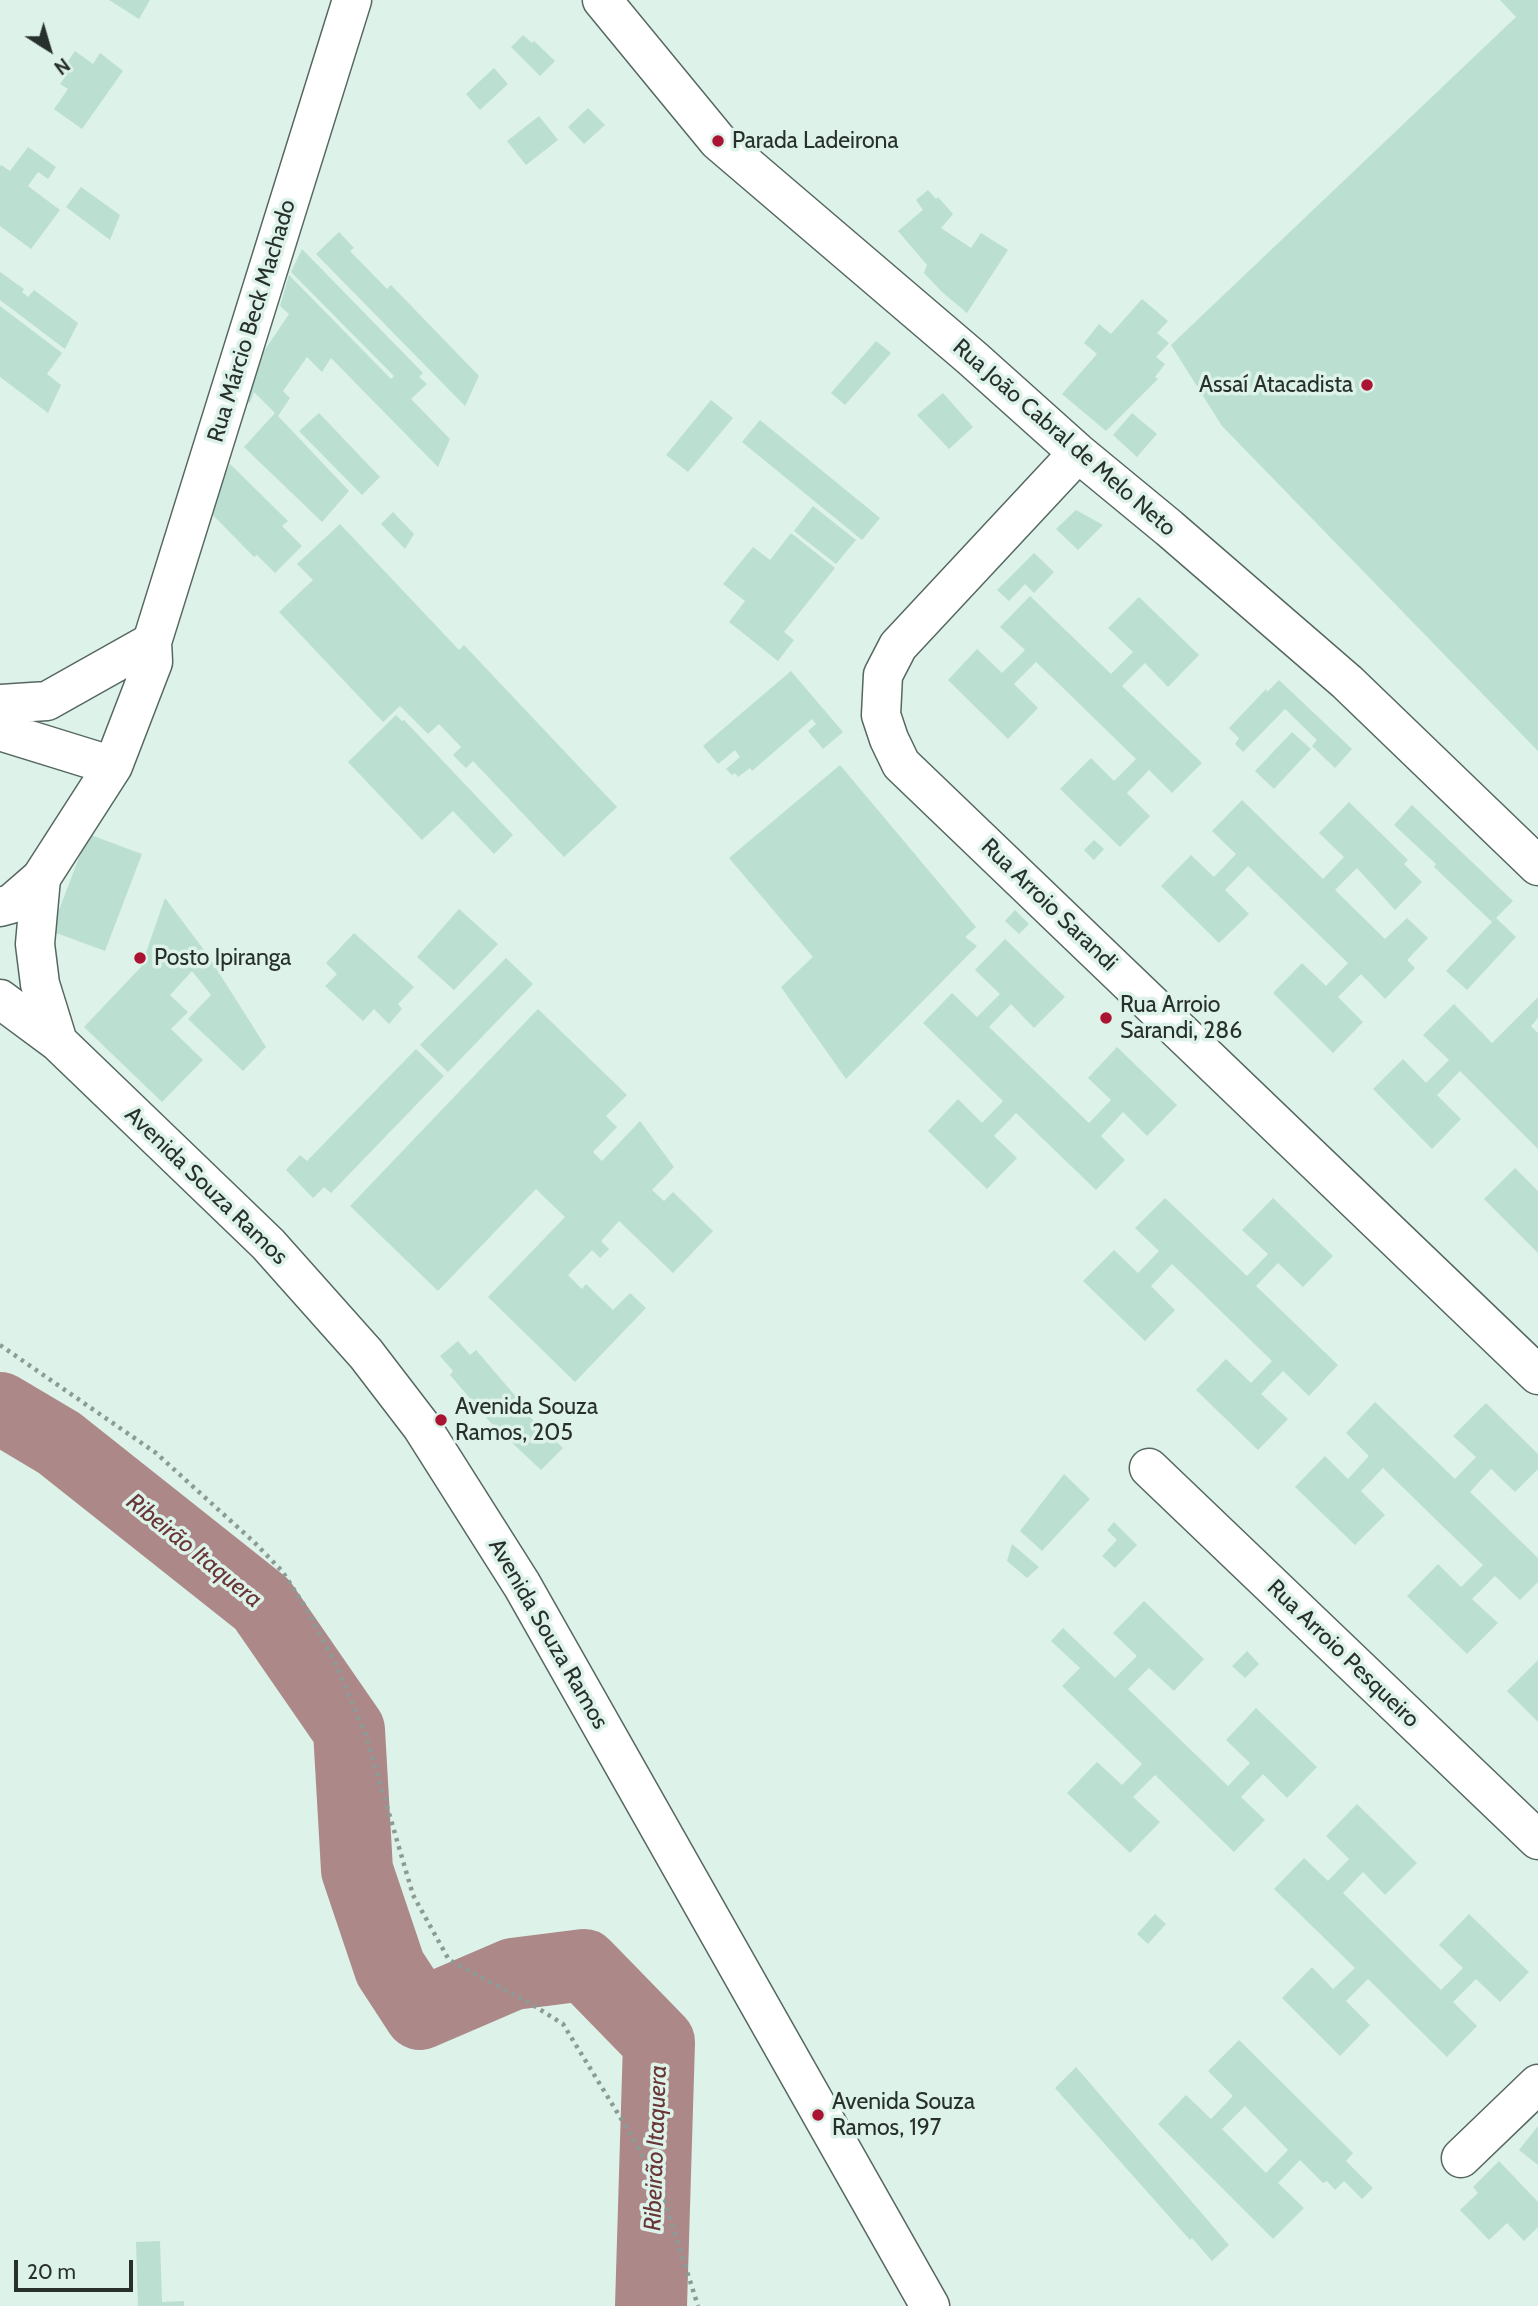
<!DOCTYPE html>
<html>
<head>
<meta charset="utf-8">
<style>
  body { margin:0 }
  #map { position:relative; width:1538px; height:2306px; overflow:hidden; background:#ddf2e9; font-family:Cabin,sans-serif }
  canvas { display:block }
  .north { position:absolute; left:14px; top:14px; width:70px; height:70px; -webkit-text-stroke:5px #ddf2e9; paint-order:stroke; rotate:143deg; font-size:19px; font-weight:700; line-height:28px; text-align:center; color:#28302d }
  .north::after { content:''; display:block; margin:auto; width:24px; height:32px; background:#28302d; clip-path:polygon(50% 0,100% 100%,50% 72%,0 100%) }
  .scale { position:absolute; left:14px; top:2260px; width:119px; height:32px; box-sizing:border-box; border:4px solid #28302d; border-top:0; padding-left:9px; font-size:21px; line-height:24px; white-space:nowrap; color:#28302d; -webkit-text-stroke:5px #ddf2e9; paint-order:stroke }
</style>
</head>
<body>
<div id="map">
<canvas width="1538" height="2306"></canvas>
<div class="north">N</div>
<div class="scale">20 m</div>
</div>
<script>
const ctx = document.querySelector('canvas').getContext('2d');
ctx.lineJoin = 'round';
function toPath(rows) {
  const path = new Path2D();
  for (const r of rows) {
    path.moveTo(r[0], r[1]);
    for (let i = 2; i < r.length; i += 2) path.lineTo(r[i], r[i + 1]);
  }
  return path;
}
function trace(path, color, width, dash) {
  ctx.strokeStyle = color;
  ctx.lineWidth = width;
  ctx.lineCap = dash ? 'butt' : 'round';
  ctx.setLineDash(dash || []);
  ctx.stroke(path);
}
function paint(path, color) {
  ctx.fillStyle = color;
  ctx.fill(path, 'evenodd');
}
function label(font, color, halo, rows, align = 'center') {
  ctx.font = font + ' Cabin,sans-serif';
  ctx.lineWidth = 7;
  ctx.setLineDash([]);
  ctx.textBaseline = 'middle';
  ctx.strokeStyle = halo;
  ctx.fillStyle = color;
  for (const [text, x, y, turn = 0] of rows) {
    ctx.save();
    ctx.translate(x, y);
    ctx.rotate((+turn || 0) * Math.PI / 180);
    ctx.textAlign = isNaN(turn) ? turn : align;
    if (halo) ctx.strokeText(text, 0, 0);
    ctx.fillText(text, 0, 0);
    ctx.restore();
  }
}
trace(toPath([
  [0,1408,59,1443,262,1604,349,1730,357,1870,390,1968,420,2014,513,1974,584,1965,659,2042,651,2306]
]), '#ac8988', 72);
paint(toPath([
  [109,0,150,0,139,19],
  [1500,0,1538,0,1538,751,1222,426,1171,345,1516,17],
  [523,35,532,43,534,41,555,61,540,76,511,47],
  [75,51,93,64,100,53,123,71,82,129,54,109,68,89,60,84,67,74,62,70],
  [494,68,508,84,480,110,466,94],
  [588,108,605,125,584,144,568,127],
  [539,116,558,140,526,165,507,141],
  [28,147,56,167,48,179,38,172,28,186,60,210,31,249,0,226,0,167,1,165,10,171],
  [81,187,120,215,110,240,66,207],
  [928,190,936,199,938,197,953,214,941,228,971,248,981,233,1008,250,967,313,942,292,924,273,927,265,898,231,923,210,916,200],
  [339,232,354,248,350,251,387,289,391,285,479,376,465,406,316,254],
  [302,249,423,373,419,377,427,384,411,399,450,439,438,467,331,358,322,372,307,357,283,391,290,398,278,416,349,491,322,522,244,447,275,413,254,392,250,403,238,399,244,381,289,314,280,306,289,275,391,379,394,376,291,272],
  [0,272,24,289,22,292,28,297,34,290,78,323,65,349,0,300],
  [1142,299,1168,321,1157,333,1169,343,1156,357,1165,364,1155,377,1158,379,1106,431,1062,394,1097,354,1084,343,1099,324,1111,334],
  [0,306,62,353,47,374,61,385,48,413,0,377],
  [876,341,891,353,845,405,831,393],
  [943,393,973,427,949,449,917,415],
  [711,400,733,418,688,472,666,455],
  [319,413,380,477,362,495,299,431],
  [1132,413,1157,434,1137,457,1113,435],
  [760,420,880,518,862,540,742,442],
  [230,464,288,521,282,526,302,546,275,573,257,555,254,557,206,508],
  [813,506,856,540,836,564,794,531],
  [1076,510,1103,525,1078,550,1056,529],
  [393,512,414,534,405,549,381,524],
  [340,524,459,650,464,645,617,807,564,857,473,761,466,768,453,755,461,747,439,724,428,734,400,706,383,722,279,612,313,580,297,564],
  [791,533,835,568,784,632,794,640,778,661,729,622,745,601,723,584,753,547,770,560],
  [1034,553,1054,572,1034,593,1025,584,1009,601,997,590],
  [1030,596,1111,674,1133,652,1108,628,1139,597,1199,655,1168,687,1145,663,1122,686,1202,763,1172,793,1149,770,1127,793,1150,816,1120,847,1060,789,1091,758,1114,781,1136,759,1058,683,1036,662,1014,684,1038,708,1008,739,948,680,977,649,1002,673,1025,650,1000,627],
  [791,671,843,732,823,749,808,731,816,724,812,719,752,771,750,768,738,777,735,773,732,775,726,769,740,757,735,750,718,764,703,746],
  [1279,680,1352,749,1335,768,1312,746,1317,740,1285,709,1243,752,1235,744,1239,738,1229,728,1266,689,1267,692],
  [396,715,402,721,404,720,513,835,494,854,453,811,422,840,348,762],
  [1292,732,1311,749,1274,789,1255,771],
  [840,765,976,927,965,937,977,946,846,1079,781,987,813,957,729,858],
  [1242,800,1323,879,1344,857,1319,833,1349,802,1408,860,1404,864,1422,882,1395,910,1357,868,1335,890,1385,939,1407,918,1428,938,1407,960,1415,968,1385,999,1361,974,1338,997,1363,1022,1333,1053,1273,993,1302,963,1326,986,1348,963,1248,866,1225,890,1249,914,1219,943,1161,886,1191,855,1214,877,1236,854,1212,831],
  [1412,805,1513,901,1496,918,1516,937,1467,990,1446,971,1492,922,1434,867,1436,864,1394,825],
  [88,834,142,854,105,951,51,931],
  [1094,840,1104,849,1094,860,1084,850],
  [165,898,207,954,266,1047,243,1071,188,1019,211,995,192,971,170,995,188,1012,171,1029,203,1060,162,1102,84,1027,141,967],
  [459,909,498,944,454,990,417,957],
  [1015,910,1029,924,1019,934,1005,921],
  [354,933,414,987,398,1004,402,1009,389,1024,374,1009,363,1021,325,986,337,974,326,963],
  [1005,939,1065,997,1034,1028,1011,1004,989,1027,1089,1123,1111,1100,1088,1078,1117,1047,1177,1105,1147,1136,1123,1112,1101,1136,1125,1160,1096,1190,1016,1113,994,1136,1017,1158,987,1189,928,1131,958,1099,982,1123,1003,1101,923,1023,952,993,977,1017,1000,994,975,970],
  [506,958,533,984,448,1072,420,1045],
  [1538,997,1538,1018,1531,1026,1538,1033,1538,1149,1460,1071,1437,1095,1461,1119,1432,1149,1373,1089,1403,1059,1426,1083,1449,1060,1423,1035,1454,1004,1492,1043],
  [538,1009,627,1095,606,1116,617,1127,593,1152,602,1161,640,1121,674,1167,652,1190,664,1201,673,1192,713,1231,673,1273,619,1221,601,1241,609,1249,600,1258,592,1250,568,1275,582,1289,586,1284,613,1310,630,1293,646,1308,575,1382,488,1297,565,1217,536,1189,438,1291,350,1206],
  [416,1049,444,1076,331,1193,324,1187,313,1198,286,1170,300,1155,307,1161],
  [1515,1168,1538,1191,1538,1253,1484,1199],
  [1165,1198,1247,1276,1268,1254,1242,1230,1273,1198,1333,1256,1303,1287,1278,1263,1256,1286,1338,1365,1309,1396,1283,1371,1261,1394,1288,1419,1258,1450,1196,1390,1226,1359,1251,1383,1272,1361,1194,1285,1172,1264,1151,1286,1175,1310,1145,1341,1083,1281,1114,1250,1138,1273,1159,1251,1135,1228],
  [458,1341,470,1355,476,1350,518,1399,514,1402,563,1448,541,1470,490,1422,450,1375,453,1371,440,1356],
  [1375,1402,1455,1479,1476,1457,1453,1436,1486,1403,1538,1454,1538,1469,1515,1492,1491,1469,1470,1492,1538,1558,1538,1582,1520,1600,1495,1576,1472,1599,1498,1623,1467,1654,1407,1596,1438,1564,1461,1587,1483,1565,1461,1544,1383,1468,1361,1491,1385,1515,1355,1545,1295,1487,1325,1456,1348,1479,1369,1456,1346,1433],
  [1064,1474,1090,1499,1042,1551,1020,1531],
  [1114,1522,1137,1545,1115,1568,1102,1556,1117,1540,1107,1530],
  [1012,1544,1039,1567,1027,1578,1007,1561],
  [1144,1601,1204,1659,1174,1691,1149,1668,1128,1689,1228,1786,1250,1763,1226,1740,1256,1708,1317,1767,1287,1798,1263,1774,1241,1797,1265,1820,1234,1852,1155,1775,1133,1797,1160,1822,1130,1853,1067,1793,1097,1762,1122,1785,1142,1764,1062,1686,1080,1668,1051,1641,1063,1628,1115,1678,1137,1656,1113,1633],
  [1247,1651,1259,1664,1245,1678,1232,1666],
  [1538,1660,1538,1722,1507,1691],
  [1357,1804,1417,1863,1385,1895,1363,1872,1343,1893,1441,1990,1463,1968,1439,1945,1469,1914,1529,1972,1500,2002,1476,1979,1453,2002,1477,2026,1447,2057,1368,1979,1346,2001,1370,2025,1340,2056,1282,1998,1312,1967,1333,1989,1355,1968,1274,1889,1304,1858,1328,1881,1349,1859,1326,1836],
  [1155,1914,1166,1924,1148,1944,1137,1934],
  [1239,2040,1353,2153,1346,2161,1373,2188,1362,2199,1344,2181,1335,2190,1327,2181,1323,2183,1300,2160,1278,2183,1304,2208,1273,2239,1158,2124,1186,2095,1211,2119,1233,2096,1208,2071],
  [1245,2106,1288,2150,1266,2173,1222,2129],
  [1076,2067,1229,2245,1212,2261,1192,2238,1190,2240,1055,2088],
  [1538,2126,1538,2165,1519,2150],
  [1499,2161,1538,2202,1538,2227,1524,2241,1507,2223,1489,2240,1460,2210,1478,2193,1473,2187],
  [160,2241,162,2302,184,2301,184,2306,138,2306,136,2242]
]), '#bbdfd0');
const minor = toPath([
  [602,0,718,141,972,358,1078,453,1169,528,1347,682,1538,866],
  [1078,453,898,646,883,675,881,715,889,739,901,764,1538,1375],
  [41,878,35,944,40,984,58,1042],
  [0,999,58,1042,268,1244,366,1354,422,1427,522,1585,930,2306],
  [1149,1468,1538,1840],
  [1461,2158,1538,2084]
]);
const major = toPath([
  [0,704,47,701,152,642],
  [0,731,113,766],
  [0,907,11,904,41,878,113,766,153,662,152,642,352,0]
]);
trace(minor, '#556760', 41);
trace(major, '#556760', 41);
trace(toPath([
  [0,1345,156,1453,254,1542,282,1571,304,1605,334,1660,353,1705,366,1735,413,1895,449,1960,528,2002,563,2024,633,2138,662,2193,698,2306]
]), '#8c9b95', 4.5, [3.5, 5]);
trace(minor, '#fff', 38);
trace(major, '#fff', 38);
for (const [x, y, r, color] of [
  [718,141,7,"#aa1331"],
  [1367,385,7,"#aa1331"],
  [140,958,7,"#aa1331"],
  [1106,1018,7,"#aa1331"],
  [441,1420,7,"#aa1331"],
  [818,2115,7,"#aa1331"]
]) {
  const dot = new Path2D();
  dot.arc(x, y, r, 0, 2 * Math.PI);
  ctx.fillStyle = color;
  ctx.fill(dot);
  trace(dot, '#ddf2e9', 2.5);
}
label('23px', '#28302d', '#ddf2e9', [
  ["Parada Ladeirona",732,141],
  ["Assaí Atacadista",1353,385,"right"],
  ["Posto Ipiranga",154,958],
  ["Rua Arroio",1120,1005],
  ["Sarandi, 286",1120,1031],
  ["Avenida Souza",455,1407],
  ["Ramos, 205",455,1433],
  ["Avenida Souza",832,2102],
  ["Ramos, 197",832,2128]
], 'left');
label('23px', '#28302d', '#ddf2e9', [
  ["Rua Márcio Beck Machado",252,321,-73],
  ["Rua João Cabral de Melo Neto",1064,438,41],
  ["Rua Arroio Sarandi",1049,905,44],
  ["Avenida Souza Ramos",206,1186,44],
  ["Avenida Souza Ramos",548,1634,60],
  ["Rua Arroio Pesqueiro",1343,1654,44]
]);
label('italic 24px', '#693638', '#ddf2e9', [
  ["Ribeirão Itaquera",194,1551,39],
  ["Ribeirão Itaquera",656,2148,-88]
]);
</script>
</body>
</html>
